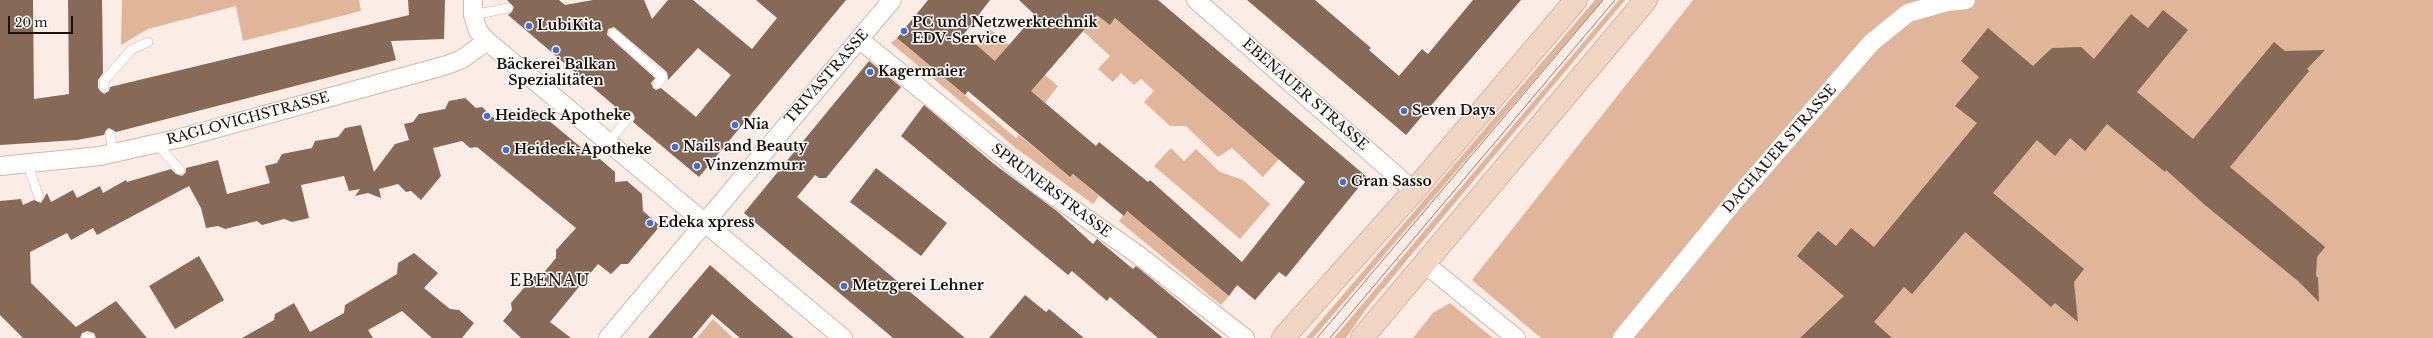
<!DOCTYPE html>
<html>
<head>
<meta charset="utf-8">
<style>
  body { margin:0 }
  #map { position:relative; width:2433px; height:338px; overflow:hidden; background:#fbede5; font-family:"Libre Baskerville",serif }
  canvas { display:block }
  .scale { position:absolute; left:8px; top:16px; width:65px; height:18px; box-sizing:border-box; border:2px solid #1c110a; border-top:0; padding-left:5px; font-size:12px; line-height:14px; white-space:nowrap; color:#1c110a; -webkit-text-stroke:3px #fff; paint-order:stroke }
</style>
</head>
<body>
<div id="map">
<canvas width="2433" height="338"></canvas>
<div class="scale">20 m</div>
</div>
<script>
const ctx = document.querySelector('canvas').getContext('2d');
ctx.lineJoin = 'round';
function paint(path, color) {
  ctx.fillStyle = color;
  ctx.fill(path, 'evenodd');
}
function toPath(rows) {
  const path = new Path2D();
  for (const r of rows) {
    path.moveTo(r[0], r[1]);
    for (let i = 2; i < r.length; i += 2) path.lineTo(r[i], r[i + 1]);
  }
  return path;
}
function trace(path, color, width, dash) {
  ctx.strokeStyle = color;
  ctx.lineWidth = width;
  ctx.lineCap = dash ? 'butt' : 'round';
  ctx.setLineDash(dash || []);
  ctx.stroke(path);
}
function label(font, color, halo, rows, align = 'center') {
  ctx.font = font + ' "Libre Baskerville",serif';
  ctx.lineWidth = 3;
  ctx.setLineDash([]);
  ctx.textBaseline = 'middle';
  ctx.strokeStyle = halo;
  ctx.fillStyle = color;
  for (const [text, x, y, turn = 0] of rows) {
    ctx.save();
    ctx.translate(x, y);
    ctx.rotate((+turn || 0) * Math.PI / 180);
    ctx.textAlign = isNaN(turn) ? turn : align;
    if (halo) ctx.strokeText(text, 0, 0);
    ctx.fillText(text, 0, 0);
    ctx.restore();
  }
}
paint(toPath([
  [122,0,359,0,361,11,243,41,236,6,148,29,121,45],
  [1595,0,1603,0,1313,338,1306,338],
  [1619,0,1625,0,1366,309,1346,338,1334,338],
  [1693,0,2433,0,2433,338,1541,338,1472,280],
  [1096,13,1110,25,1115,18,1279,159,1263,177,1232,148,1218,157,1186,126,1170,126,1144,102,1154,91,1141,79,1134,85,1121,73,1113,82,1098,69,1110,56,1083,31],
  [990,29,1058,86,1045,103,976,46],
  [897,38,1016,138,1019,135,1070,177,1073,174,1099,196,1093,204,1017,149,891,43],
  [1171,148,1184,161,1196,149,1220,172,1243,180,1270,204,1240,239,1154,166],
  [1127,211,1229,296,1221,305,1119,221],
  [1450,303,1478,326,1493,338,1413,338,1433,313],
  [713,319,733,338,697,338]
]), '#e1b599');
paint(toPath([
  [0,0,33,0,34,99,69,94,68,0,102,0,103,73,98,80,98,88,104,94,109,91,110,87,409,15,408,0,445,0,444,39,391,41,396,60,116,132,109,128,106,130,104,135,77,140,0,145],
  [507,0,559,0,565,5,593,0,644,0,652,19,668,0,693,0,752,49,777,18,756,0,846,0,699,177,633,122,635,118,633,113,630,111,624,114,508,15,512,12,514,7],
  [614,27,667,72,668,80,698,48,731,75,696,117,661,88,656,90,653,88,651,83,655,78,607,35,608,29],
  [928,0,990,0,964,34,995,61,1035,15,1019,0,1158,0,1367,177,1286,277,1279,272,1255,300,1237,285,1229,296,1127,211,1124,216,1073,174,1070,177,968,91,965,95,897,38],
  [1097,15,1110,25,1115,18,1305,182,1242,262,1150,180,1148,182,1099,142,1096,146,1031,91],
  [1247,0,1315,0,1371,48,1369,50,1399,76,1422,49,1428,54,1473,0,1521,0,1406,135],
  [2163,10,2188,30,2137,92,2193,139,2274,42,2285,51,2325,50,2307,69,2309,71,2230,167,2325,247,2317,257,2316,276,2318,278,2319,302,2298,281,2205,205,2166,170,2165,172,2107,124,2085,151,2070,138,2055,156,2037,140,1993,193,2084,269,2074,282,2078,322,2055,303,2051,307,1965,232,1912,294,1904,287,1874,322,1892,338,1800,338,1844,296,1797,256,1818,231,1836,246,1851,228,1874,247,1977,123,1955,106,1979,77,1961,61,1988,28,2033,66,2052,48,2081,47,2094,59,2131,14,2148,28],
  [869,61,901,87,826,178,819,178,815,175,797,197,965,338,893,338,744,213],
  [465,98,476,108,482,107,495,119,516,118,524,111,536,110,595,159,600,159,615,172,615,182,627,181,642,194,643,211,660,226,628,264,621,264,611,274,598,264,550,322,571,338,521,338,503,321,512,310,511,303,534,276,541,276,556,258,556,250,576,228,477,147,470,148,462,141,433,148,441,176,421,200,411,191,406,192,398,184,379,189,381,198,368,193,355,196,360,189,349,191,344,176,301,185,309,218,292,222,284,219,262,225,257,221,225,229,218,226,206,228,201,208,189,186,97,235,93,228,71,240,67,233,30,252,31,283,76,327,116,301,147,338,96,338,94,333,87,331,82,333,80,338,23,338,0,315,0,201,21,199,23,205,34,200,41,203,47,193,51,202,73,190,77,198,100,186,103,193,126,180,127,182,171,169,176,174,182,176,186,172,186,168,218,160,227,194,270,183,265,166,277,163,282,154,312,148,315,141,338,137,345,128,361,125,374,172,395,144,409,140,404,124,413,122,419,114,445,109,449,101],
  [924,105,994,164,1058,212,1093,244,1097,239,1133,269,1136,266,1223,338,1158,338,1110,297,1107,301,1072,271,1068,275,901,136],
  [876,168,947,223,921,256,850,202],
  [414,253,438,273,424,288,450,309,459,310,474,323,462,338,432,338,402,311,368,330,373,338,242,338,274,320,275,314,294,303,310,332,344,313,345,305,397,274,398,263],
  [199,256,224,300,175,329,149,286],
  [710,265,750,300,794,338,740,338,712,314,692,338,648,338],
  [1025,295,1046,312,1049,309,1084,338,989,338]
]), '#866956');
const lane = toPath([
  [473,15,508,8],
  [613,33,663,77,657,84],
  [104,88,104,81,131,50,148,42],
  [110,134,113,153],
  [609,142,629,117],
  [156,143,180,170],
  [27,163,39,197],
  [86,337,90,338]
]);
const street = toPath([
  [473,0,473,15,478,31,487,41,843,338],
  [1196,0,1414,191],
  [860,40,1040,186,1137,254,1245,338],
  [0,166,100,156,181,138,447,65,462,59,487,41],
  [1424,263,1516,338],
  [608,338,892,0],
  [1622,338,1736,199,1871,43,1908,13,1947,2,1966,0]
]);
const secondary = toPath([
  [1283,338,1414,191,1576,0],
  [1362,338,1646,0]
]);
trace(lane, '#d7b6a2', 10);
trace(street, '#d7b6a2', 20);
trace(secondary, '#d7b6a2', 24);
trace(lane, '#fff', 9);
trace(street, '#fff', 18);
trace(secondary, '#efd5c2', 22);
trace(toPath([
  [1317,338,1603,0],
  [1330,338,1615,0]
]), '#90837c', 1);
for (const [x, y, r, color] of [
  [529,26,4,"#3c6dde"],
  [904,31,4,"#3c6dde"],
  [556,50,4,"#3c6dde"],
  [870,72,4,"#3c6dde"],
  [1404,111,4,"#3c6dde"],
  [487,116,4,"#3c6dde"],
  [735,125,4,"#3c6dde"],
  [675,147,4,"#3c6dde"],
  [506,150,4,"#3c6dde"],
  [697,166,4,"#3c6dde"],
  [1343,182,4,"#3c6dde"],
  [650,223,4,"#3c6dde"],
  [844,286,4,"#3c6dde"]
]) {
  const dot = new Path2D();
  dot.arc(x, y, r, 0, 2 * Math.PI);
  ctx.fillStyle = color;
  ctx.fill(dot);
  trace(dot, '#fff', 1.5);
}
label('bold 14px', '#1c110a', '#fff', [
  ["PC und Netzwerktechnik",912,23],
  ["EDV-Service",912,39],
  ["LubiKita",537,26],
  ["Bäckerei Balkan",556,65,"center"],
  ["Spezialitäten",556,81,"center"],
  ["Kagermaier",878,72],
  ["Seven Days",1412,111],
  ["Heideck Apotheke",495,116],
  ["Nia",743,125],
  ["Nails and Beauty",683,147],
  ["Heideck-Apotheke",514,150],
  ["Vinzenzmurr",705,166],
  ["Gran Sasso",1351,182],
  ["Edeka xpress",658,223],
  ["Metzgerei Lehner",852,286]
], 'left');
label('14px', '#1c110a', '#fff', [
  ["TRIVASTRASSE",827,77,-49],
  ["EBENAUER STRASSE",1305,95,41],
  ["RAGLOVICHSTRASSE",248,119,-15],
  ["DACHAUER STRASSE",1780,149,-49],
  ["SPRUNERSTRASSE",1051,191,37]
]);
ctx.letterSpacing = '1px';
label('16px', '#1c110a', '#fff', [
  ["EBENAU",550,281]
]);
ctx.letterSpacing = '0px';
</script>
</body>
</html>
